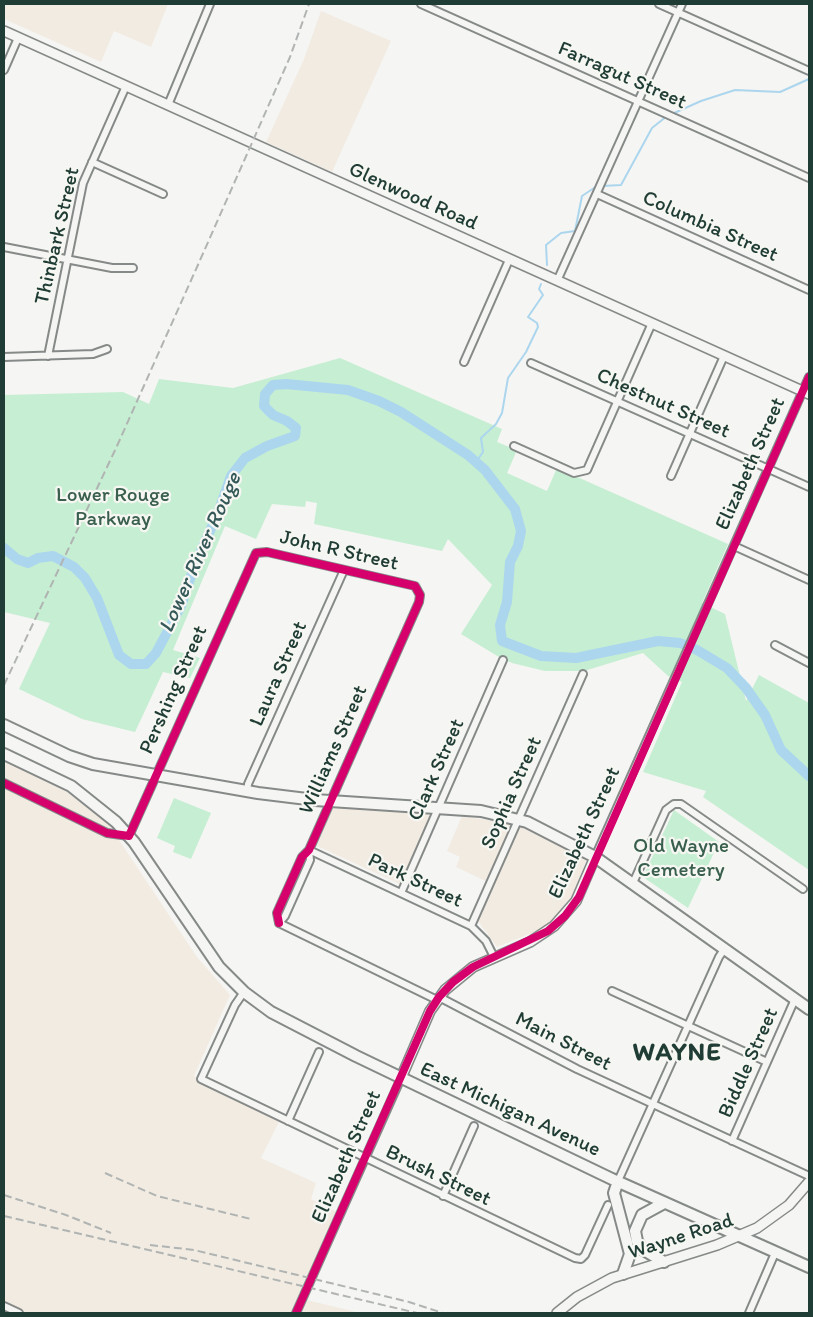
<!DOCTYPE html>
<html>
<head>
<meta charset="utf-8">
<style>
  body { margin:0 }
  #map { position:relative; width:813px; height:1317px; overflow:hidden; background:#f5f5f3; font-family:Itim,sans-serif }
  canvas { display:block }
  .frame { position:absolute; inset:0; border:5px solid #1f3d34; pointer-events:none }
</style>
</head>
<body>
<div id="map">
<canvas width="813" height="1317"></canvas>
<div class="frame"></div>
</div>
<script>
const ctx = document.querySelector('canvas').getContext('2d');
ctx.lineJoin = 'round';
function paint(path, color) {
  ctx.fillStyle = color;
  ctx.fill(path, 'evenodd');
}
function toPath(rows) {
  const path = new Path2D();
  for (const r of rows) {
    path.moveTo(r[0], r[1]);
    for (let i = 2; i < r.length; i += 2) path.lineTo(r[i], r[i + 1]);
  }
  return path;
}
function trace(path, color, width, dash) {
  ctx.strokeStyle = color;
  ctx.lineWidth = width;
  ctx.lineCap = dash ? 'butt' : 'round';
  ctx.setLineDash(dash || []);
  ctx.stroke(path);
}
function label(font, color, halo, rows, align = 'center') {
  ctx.font = font + ' Itim,sans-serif';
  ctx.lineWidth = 4.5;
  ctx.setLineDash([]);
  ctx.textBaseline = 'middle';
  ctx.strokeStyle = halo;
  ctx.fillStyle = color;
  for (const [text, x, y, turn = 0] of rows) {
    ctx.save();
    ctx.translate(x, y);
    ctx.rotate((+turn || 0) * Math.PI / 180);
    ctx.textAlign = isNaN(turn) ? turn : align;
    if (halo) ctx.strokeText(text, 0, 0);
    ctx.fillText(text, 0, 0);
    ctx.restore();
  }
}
paint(toPath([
  [4,4,168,4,151,47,114,31,101,62,4,19],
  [321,11,391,41,332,172,266,142,304,59],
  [4,759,63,789,107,822,197,957,230,995,194,1076,280,1120,261,1158,316,1183,311,1199,337,1212,298,1298,361,1313,4,1313],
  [336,806,424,812,428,814,430,819,400,884,317,846,332,809],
  [462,816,525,826,587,858,572,897,551,921,534,932,497,947,478,921,494,885,456,867,460,857,447,851]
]), '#f2ebe2');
paint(toPath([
  [340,358,502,429,497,442,517,450,507,473,547,491,557,468,728,544,702,603,725,614,746,701,759,675,809,703,809,870,703,797,706,791,643,772,682,682,668,676,643,653,584,671,545,671,512,663,499,657,461,634,492,585,448,539,442,551,314,524,317,503,306,501,305,507,272,504,256,539,225,526,173,650,200,658,190,678,163,672,135,732,82,719,19,689,50,623,4,612,4,395,123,392,149,404,159,379,233,388],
  [174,798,211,813,191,859,173,852,175,846,157,838],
  [674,810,719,842,688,908,643,877]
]), '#c6eed2');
trace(toPath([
  [672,114,701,101,735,90,780,92,809,79],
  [602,186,621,185,652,128,667,116],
  [547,265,546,245,561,233,575,231,582,196,597,186],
  [476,462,483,452,481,438,496,424,502,413,508,378,526,352,538,327,537,323,528,317,543,295,539,289,541,284]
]), '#acd6ee', 2);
trace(toPath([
  [4,548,17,559,28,563,38,558,53,556,74,567,85,578,97,598,119,655,131,664,146,664,156,653,181,606,195,564,218,513,231,476,245,458,267,446,295,436,296,428,287,421,273,415,264,406,265,394,273,385,286,384,348,390,379,401,401,412,468,455,485,470,515,509,521,531,518,546,510,562,507,602,500,625,502,641,541,656,576,658,658,641,680,643,697,650,727,668,746,688,765,715,781,750,809,776]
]), '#acd6ee', 10);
const street = toPath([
  [421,4,809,178],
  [659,4,809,71],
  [4,70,18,38],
  [168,105,210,4],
  [92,162,163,194],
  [597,194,809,290],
  [4,247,112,268,133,268],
  [557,281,682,4],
  [48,356,83,183,126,86],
  [4,357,93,354,107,349],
  [464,362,509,260],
  [531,363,809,487],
  [514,446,574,473,587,470,652,323],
  [671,476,724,356],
  [734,546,809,580],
  [775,645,809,663],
  [4,783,107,833,129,836,256,553,267,552,415,586,420,595,419,602,309,850,302,857,277,913,279,923],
  [247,792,248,784,344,570],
  [309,850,471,926,486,941,494,957],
  [595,857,809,377],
  [633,883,666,810,674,804,681,804,803,889],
  [401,893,503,660],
  [279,923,437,1000],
  [279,923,285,916,310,860,309,850],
  [471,926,583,674],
  [612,991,767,1062],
  [244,992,235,1005,201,1079,575,1258,581,1259,585,1255,608,1205],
  [439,997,577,1069,809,1176],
  [288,1121,319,1052],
  [732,1141,795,999],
  [618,1181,719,957,725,948],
  [443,1196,474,1126],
  [4,1306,19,1313],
  [296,1313,401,1078],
  [749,1313,775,1253]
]);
const secondary = toPath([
  [4,31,809,394],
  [401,1078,430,1011,445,990,473,967,530,942,554,926,576,901,595,857],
  [557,1313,577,1297,612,1278,717,1245,757,1228,789,1205,809,1182]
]);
const primary = toPath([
  [4,725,69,756,93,764,258,793,315,800,481,811,527,822,595,857,809,1009],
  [4,754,71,786,116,822,134,842,219,967,244,992,271,1012,356,1056,612,1179,809,1267],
  [618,1181,614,1193,630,1254,623,1274],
  [664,1262,642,1249,637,1241,635,1231,642,1215,664,1203]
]);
trace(street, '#858a88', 10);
trace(secondary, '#858a88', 12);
trace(primary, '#858a88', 14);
trace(street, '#f5f5f3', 6);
trace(secondary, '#f5f5f3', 9);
trace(primary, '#f5f5f3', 10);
trace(toPath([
  [4,685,117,446,197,267,290,57,309,4],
  [105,1173,157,1196,251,1219],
  [4,1195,66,1215,111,1233],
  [4,1216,417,1313],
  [150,1245,194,1250,409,1302,443,1313]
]), '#b0b4b2', 2, [8, 4]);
trace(toPath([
  [4,783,107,833,129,836,256,553,267,552,415,586,420,595,419,602,309,850,302,857,277,913,279,923],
  [296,1313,430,1011,439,997,453,982,473,967,548,931,565,916,579,897,809,377]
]), '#d6006c', 8);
label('21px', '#1f3d34', '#f6f6f2', [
  ["Farragut Street",622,76,24],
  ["Glenwood Road",413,197,24],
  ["Columbia Street",710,227,24],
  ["Thinbark Street",58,236,-77],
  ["Chestnut Street",663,404,24],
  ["Elizabeth Street",751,464,-66],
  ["John R Street",339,551,13],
  ["Laura Street",279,674,-66],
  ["Pershing Street",174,690,-66],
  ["Williams Street",334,750,-66],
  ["Clark Street",437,770,-66],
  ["Sophia Street",512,793,-66],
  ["Elizabeth Street",585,833,-65],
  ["Park Street",415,881,25],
  ["Main Street",563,1042,27],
  ["Biddle Street",749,1063,-66],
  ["East Michigan Avenue",510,1110,25],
  ["Elizabeth Street",347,1157,-66],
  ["Brush Street",438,1176,26],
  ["Wayne Road",681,1237,-18]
]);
label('21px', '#395f4e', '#f6f6f2', [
  ["Lower Rouge",113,496],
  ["Parkway",113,520],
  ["Old Wayne",681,847],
  ["Cemetery",681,871]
]);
label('italic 22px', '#355959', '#f6f6f2', [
  ["Lower River Rouge",201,553,-66]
]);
ctx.letterSpacing = '1px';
label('bold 26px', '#1f3d34', '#f6f6f2', [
  ["WAYNE",677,1053]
]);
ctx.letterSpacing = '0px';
</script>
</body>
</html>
